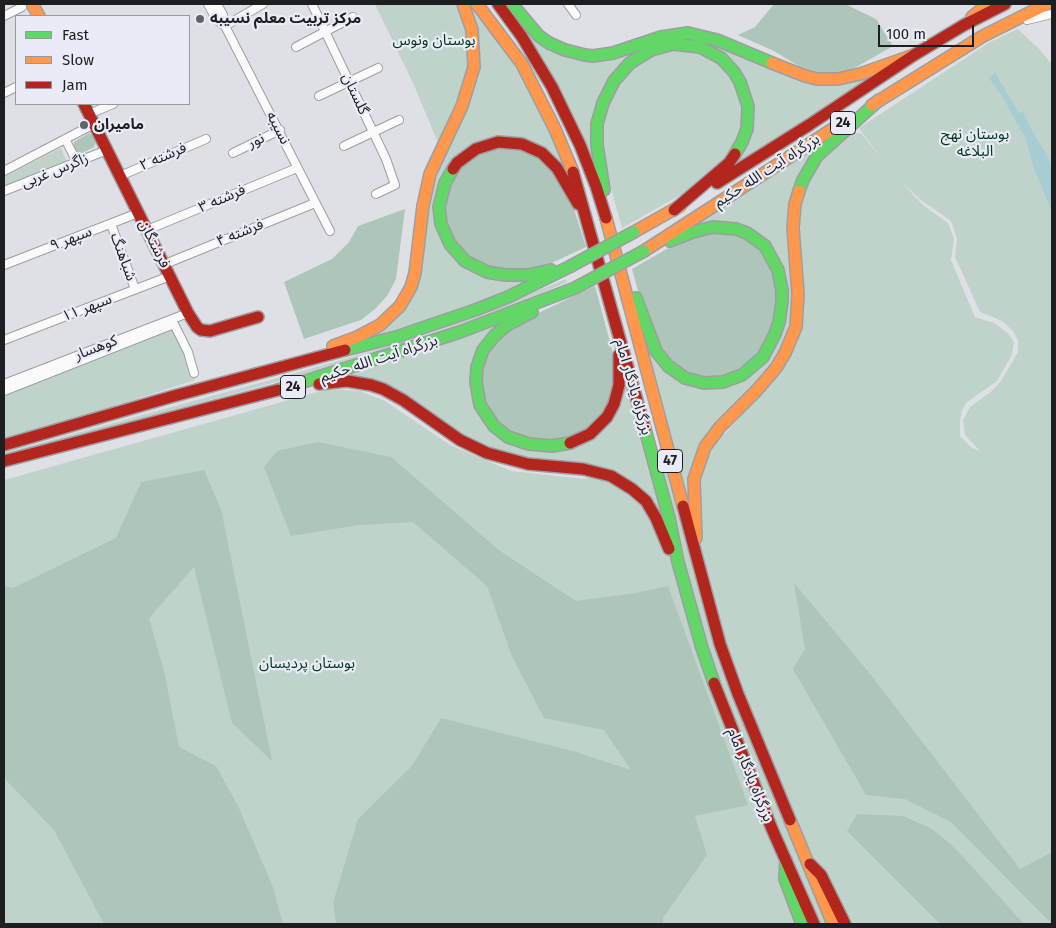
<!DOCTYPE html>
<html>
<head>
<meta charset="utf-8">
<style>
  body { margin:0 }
  #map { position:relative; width:1056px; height:928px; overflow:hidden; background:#dfe0e6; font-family:"Fira Sans",sans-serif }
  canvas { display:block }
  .frame { position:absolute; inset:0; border:5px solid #1d1e22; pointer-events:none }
  .legend { position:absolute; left:15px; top:15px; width:175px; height:90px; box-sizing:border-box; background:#e9ebf6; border:1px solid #9799a1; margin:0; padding:6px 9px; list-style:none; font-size:15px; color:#1d1e22 }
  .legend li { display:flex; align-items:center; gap:10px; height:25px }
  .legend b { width:25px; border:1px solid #9799a1 }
  .scale { position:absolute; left:878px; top:25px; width:96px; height:22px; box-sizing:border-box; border:2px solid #1d1e22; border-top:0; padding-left:6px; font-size:15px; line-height:18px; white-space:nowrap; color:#1d1e22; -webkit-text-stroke:4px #e9ebf6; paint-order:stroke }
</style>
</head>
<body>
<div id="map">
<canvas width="1056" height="928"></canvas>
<div class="frame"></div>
<ul class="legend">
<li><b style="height:6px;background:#63d668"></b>Fast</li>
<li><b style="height:6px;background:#ff974d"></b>Slow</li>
<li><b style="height:6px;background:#b3261e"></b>Jam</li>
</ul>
<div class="scale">100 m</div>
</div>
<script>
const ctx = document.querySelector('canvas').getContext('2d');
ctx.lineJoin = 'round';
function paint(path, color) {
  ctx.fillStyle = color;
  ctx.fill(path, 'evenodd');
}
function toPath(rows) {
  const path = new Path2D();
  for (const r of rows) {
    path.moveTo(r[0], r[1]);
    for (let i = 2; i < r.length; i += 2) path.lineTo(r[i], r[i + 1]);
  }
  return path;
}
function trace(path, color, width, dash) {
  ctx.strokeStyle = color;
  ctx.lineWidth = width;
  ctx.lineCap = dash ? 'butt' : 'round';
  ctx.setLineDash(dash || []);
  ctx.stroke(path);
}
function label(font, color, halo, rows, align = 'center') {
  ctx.font = font + ' "Fira Sans","Noto Sans Arabic",sans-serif';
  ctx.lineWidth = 4.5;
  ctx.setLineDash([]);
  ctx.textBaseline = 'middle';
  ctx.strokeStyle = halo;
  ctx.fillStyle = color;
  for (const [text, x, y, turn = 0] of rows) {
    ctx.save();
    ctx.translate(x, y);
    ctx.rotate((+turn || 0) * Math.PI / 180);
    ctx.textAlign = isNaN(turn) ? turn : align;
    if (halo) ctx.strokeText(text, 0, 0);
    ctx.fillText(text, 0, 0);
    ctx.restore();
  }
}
paint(toPath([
  [375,4,460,4,462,7,471,68,439,145,413,83],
  [467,4,471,4,506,52,534,97,576,194,543,276,444,316,347,344,399,312,429,190,472,88],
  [509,4,565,54,688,36,799,77,876,73,723,175,749,132,728,60,663,42,603,93,599,178],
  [1018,29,1039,49,1052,64,1052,924,4,924,4,480,328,389,360,391,385,401,450,445,511,471,585,479,608,472,595,466,520,458,490,451,462,437,410,400,386,386,372,381,340,377,459,338,531,309,500,326,491,333,484,342,475,362,473,372,473,392,478,408,491,428,512,442,533,448,554,450,564,448,586,441,594,436,607,423,618,405,622,384,622,361,648,459,673,451,630,288,653,352,658,359,673,374,685,382,700,386,711,386,733,383,751,373,760,364,774,344,783,320,785,298,785,283,775,256,763,241,756,235,733,225,714,223,701,226,672,238,847,125,827,142,811,159,798,182,792,200,790,221,795,307,790,334,785,346,772,368,762,381,717,425,706,439,725,434,777,374,787,357,799,329,802,310,796,237,797,221,805,186,814,168,838,143,850,134,861,133,881,158,859,128,990,42],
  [903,184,921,200,951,221,957,239,955,257,980,312,1002,321,1013,331,1018,341,1018,352,1001,381,992,391,970,407,963,420,965,435,980,451,972,448,960,436,960,420,962,411,966,403,997,381,1012,355,1014,342,1008,333,994,323,975,317,951,260,954,239,948,223,923,205],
  [689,48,724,66,740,90,744,125,732,153,691,189,622,228,604,163,602,114,626,72,653,53],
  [61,148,67,162,4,188,4,177],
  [566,279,567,282,471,324,357,360,4,456,4,453,303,371,426,335,493,309],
  [173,319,194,373,195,380,53,426,4,440,4,391]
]), '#c0d3ca');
paint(toPath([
  [774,4,845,4,876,19,893,46,844,74,812,74,774,51,738,35,755,27],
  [89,133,94,137,96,141,94,147,82,153,76,153,74,149,74,142],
  [514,146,546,162,573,206,586,247,541,268,490,269,459,249,443,212,452,176,482,150],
  [405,209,396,279,387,296,375,309,361,320,304,339,284,282,332,259,349,242,358,226],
  [724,231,754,242,775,274,776,316,759,353,731,375,701,379,670,363,646,319,632,269,686,238],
  [595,286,614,357,616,382,604,415,578,436,543,442,511,433,487,409,480,374,494,341,530,317],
  [318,442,391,457,500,551,576,601,636,593,668,586,748,805,695,816,707,855,663,918,663,924,336,924,333,903,358,819,412,766,441,718,573,751,631,770,604,730,544,718,511,654,487,586,413,522,359,525,291,536,264,467,277,451],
  [204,470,221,509,272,761,232,723,194,567,149,618,164,671,179,747,216,766,238,806,273,887,283,924,104,924,54,830,4,778,4,586,13,588,116,538,141,482],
  [794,583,870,674,1020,869,1052,852,1052,924,951,822,905,799,866,795,793,669,805,649],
  [857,814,903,816,932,829,954,847,1024,924,940,924,847,831]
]), '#aec5b9');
paint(toPath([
  [995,73,1019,113,1023,112,1032,131,1048,157,1052,167,1052,211,1034,169,1026,139,1002,96,989,78]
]), '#a6ccd4');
const street = toPath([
  [208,4,216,19,225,26],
  [217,4,223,15,225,26,330,231],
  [312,4,386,159,395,185,376,194],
  [568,4,576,15],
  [4,16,22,7],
  [1027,20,1052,14],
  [225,26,263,4],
  [296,47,353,17],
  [4,93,16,87],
  [319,96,378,68],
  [89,114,113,104],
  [65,139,77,162],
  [344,146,399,120],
  [233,153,280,130],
  [4,171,94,124],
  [120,176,206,139],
  [4,191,107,150],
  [111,224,135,289],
  [147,230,297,168],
  [165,264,315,203],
  [4,265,138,213],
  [4,340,170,276],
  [4,384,188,313],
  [4,391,174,324,188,352,194,373]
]);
const fast = toPath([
  [512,4,539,36,549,43,565,50,585,55,593,56,613,53,661,37,688,33,717,40,772,63],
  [453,169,445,183,439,207,441,224,450,244,465,261,487,272,505,275,529,275,551,270],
  [604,190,597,145,597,124,603,103,614,81,630,63,651,50,673,44,700,47,721,58,734,72,740,82,748,106,747,129,742,142,735,154],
  [799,191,803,180,817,156,879,100],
  [636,298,656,351,668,366,685,378,704,383,723,382,742,375,763,357,775,334,779,322,782,302,782,290,778,270,765,246,747,233,736,229,713,227,693,232,670,241],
  [532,312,507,325,495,335,483,350,477,367,476,382,480,405,494,426,508,437,529,444,552,446,570,443],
  [345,350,396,337,475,310,508,297,569,267],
  [278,390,460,332,575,288],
  [645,429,669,518,678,562,702,648,714,683],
  [786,860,785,879,802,924]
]);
const slow = toPath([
  [32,4,39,16],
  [477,4,522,64,555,129,573,172],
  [972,17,988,4],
  [772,63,805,76,817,79,838,79,860,74,914,55],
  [872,105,983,36,1047,4],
  [606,218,683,506],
  [634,232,680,206],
  [644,251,845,121],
  [333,346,357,337,380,325,400,306,411,287,415,273,423,206,430,174,462,106,474,67,472,30,463,4],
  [696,538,694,479,705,447,720,427,757,390,776,368,785,353,796,327,798,294,793,228,795,204,799,191],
  [790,820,833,924]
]);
const jam = toPath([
  [498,4,522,37,552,87,580,145,596,186,606,218],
  [84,104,188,313,197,327,201,330,210,331,258,317],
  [453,169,457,163,476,149,498,142,522,144,542,153,557,168,578,204],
  [573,172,645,429],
  [717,183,809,125,914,55,964,25,1005,4],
  [674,210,729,163,735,154],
  [319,384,347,381,371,385,383,389,403,400,460,440,487,453,528,464,583,469,611,476,632,489,646,501,656,518,669,549],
  [570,443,590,434,607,417,614,404,619,385,619,355],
  [4,445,174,396,345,350],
  [4,461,278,390],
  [683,506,720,644,738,694,790,820],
  [714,683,772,829,814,924],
  [810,864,821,875,845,924]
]);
trace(street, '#9e9ea2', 10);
trace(fast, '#9e9ea2', 14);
trace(slow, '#9e9ea2', 14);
trace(jam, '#9e9ea2', 14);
trace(street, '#fafafb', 8);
trace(fast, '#63d668', 11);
trace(slow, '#ff974d', 11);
trace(jam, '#b3261e', 11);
const fastBridge = toPath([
  [569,267,634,232],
  [575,288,644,251]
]);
trace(fastBridge, '#9e9ea2', 14, []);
trace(fastBridge, '#63d668', 11);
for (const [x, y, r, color] of [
  [200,19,5,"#616267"],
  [84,125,5,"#616267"]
]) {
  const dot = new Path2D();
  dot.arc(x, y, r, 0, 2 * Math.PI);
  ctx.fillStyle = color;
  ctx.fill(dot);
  trace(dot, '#e9ebf6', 2);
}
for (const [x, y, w] of [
  [843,123,25],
  [293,387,25],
  [670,461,25]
]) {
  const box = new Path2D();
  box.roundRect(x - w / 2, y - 11.5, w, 23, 4);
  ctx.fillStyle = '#e9ebf6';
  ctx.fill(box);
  trace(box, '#1d1e22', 1);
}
label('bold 14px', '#1d1e22', null, [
  ["24",843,123],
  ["24",293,387],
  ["47",670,461]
]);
label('bold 15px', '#1d1e22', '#e9ebf6', [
  ["مرکز تربیت معلم نسیبه",210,19],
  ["مامیران",94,125]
], 'left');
label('15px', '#00361e', '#e9ebf6', [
  ["بوستان ونوس",434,41],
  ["بوستان نهج",975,135],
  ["البلاغه",975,152],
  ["بوستان پردیسان",307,664]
]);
label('15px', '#1d1e22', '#e9ebf6', [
  ["گلستان",355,94,65],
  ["نسیبه",278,128,63],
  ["نور",256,141,-25],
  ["فرشته ۲",163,157,-23],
  ["زاگرس غربی",55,171,-22],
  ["بزرگراه آیت الله حکیم",767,171,-33],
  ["فرشته ۳",222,199,-23],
  ["فرشته ۴",240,233,-22],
  ["سپهر ۹",71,239,-21],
  ["فرشتگان",154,244,63],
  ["شباهنگ",123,257,70],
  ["سپهر ۱۱",87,308,-21],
  ["کوهسار",96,348,-21],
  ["بزرگراه آیت الله حکیم",379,359,-18],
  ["بزرگراه یادگار امام",633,387,74],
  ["بزرگراه یادگار امام",750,775,68]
]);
</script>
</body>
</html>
